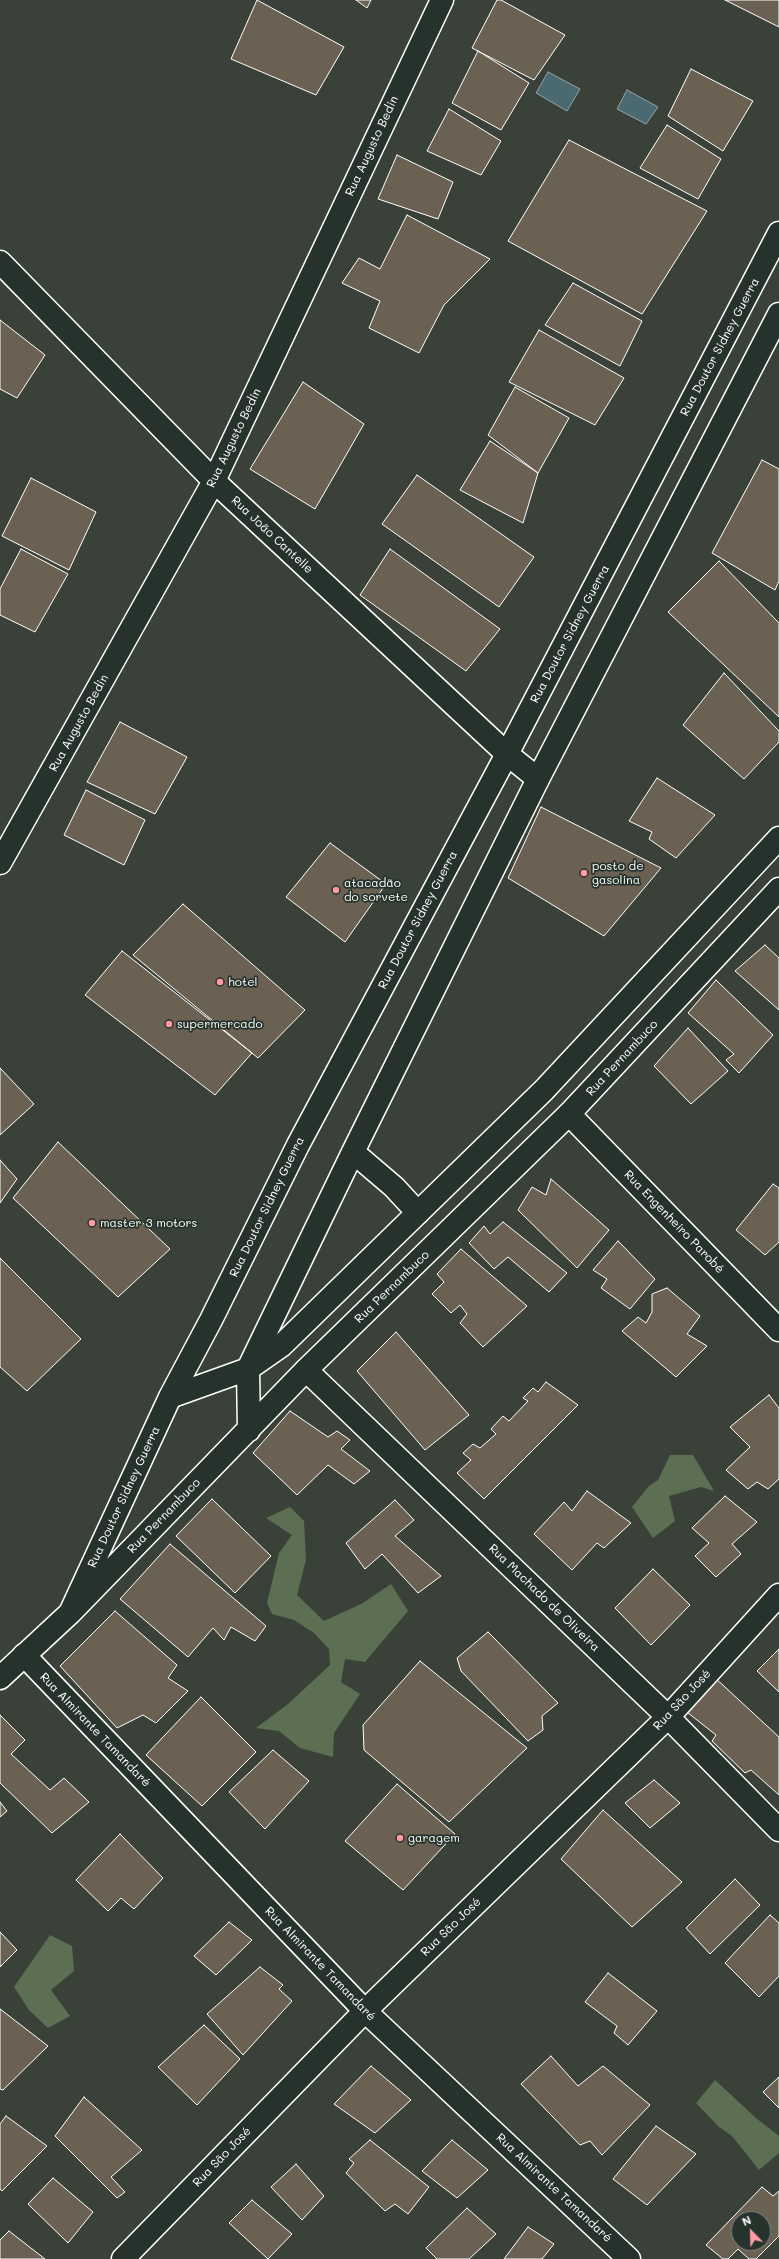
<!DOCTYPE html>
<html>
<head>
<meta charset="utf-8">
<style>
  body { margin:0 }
  #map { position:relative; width:779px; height:2259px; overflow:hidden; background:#3a4138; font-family:Mali,sans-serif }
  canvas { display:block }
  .north { position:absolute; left:731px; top:2211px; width:40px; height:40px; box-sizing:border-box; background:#26332d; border:1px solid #7d8581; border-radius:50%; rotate:337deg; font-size:11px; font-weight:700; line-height:16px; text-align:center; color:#fff }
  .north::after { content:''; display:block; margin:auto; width:14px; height:18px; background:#ff9aa2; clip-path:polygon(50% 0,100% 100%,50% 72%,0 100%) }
</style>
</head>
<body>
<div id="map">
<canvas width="779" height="2259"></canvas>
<div class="north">N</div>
</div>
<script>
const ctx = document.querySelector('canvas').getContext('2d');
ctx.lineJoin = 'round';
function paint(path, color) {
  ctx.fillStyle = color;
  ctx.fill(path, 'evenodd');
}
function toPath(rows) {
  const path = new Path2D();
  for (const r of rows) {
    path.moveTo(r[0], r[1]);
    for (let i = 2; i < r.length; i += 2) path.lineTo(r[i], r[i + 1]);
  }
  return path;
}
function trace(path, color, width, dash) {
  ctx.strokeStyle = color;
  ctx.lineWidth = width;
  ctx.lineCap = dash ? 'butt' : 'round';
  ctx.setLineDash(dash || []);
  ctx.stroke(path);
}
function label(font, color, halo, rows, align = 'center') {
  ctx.font = font + ' Mali,sans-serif';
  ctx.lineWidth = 3.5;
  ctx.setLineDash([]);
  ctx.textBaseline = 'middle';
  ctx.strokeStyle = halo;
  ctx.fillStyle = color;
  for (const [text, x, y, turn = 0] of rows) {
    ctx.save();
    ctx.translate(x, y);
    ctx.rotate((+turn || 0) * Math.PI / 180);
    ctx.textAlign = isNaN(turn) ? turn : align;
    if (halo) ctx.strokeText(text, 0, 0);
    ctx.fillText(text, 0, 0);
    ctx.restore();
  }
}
paint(toPath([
  [670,1455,693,1455,714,1491,701,1487,669,1496,675,1521,653,1538,632,1507,649,1486,658,1480],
  [290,1507,304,1521,306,1560,297,1595,324,1621,363,1603,391,1584,408,1611,365,1662,345,1659,341,1682,360,1694,334,1733,333,1757,300,1748,279,1731,256,1728,288,1704,330,1665,329,1649,314,1633,294,1620,272,1614,267,1603,279,1553,292,1535,266,1518],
  [50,1935,72,1946,74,1971,51,1990,70,2016,48,2028,29,2010,14,1987],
  [715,2080,756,2118,779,2136,779,2153,759,2170,732,2136,719,2127,696,2103]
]), '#5c6f52');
const water = toPath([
  [548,72,580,89,567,111,536,93,548,72],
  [627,90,658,107,646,124,617,109,627,90]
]);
paint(water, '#4a6971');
trace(water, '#92a5aa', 1);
const building = toPath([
  [257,0,344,47,316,95,231,59,257,0],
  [356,0,371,0,367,8,356,0],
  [497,0,501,0,565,35,534,80,472,48,497,0],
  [725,0,779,0,779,27,725,0],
  [478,51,529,83,501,130,452,103,478,51],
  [691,69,753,101,723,151,668,116,691,69],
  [449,109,501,141,481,175,427,151,449,109],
  [667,125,721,159,698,199,640,168,667,125],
  [569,140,707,211,642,314,508,241,569,140],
  [397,155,453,182,438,219,378,199,397,155],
  [407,215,490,259,444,305,419,353,369,328,380,301,342,283,359,258,380,269,407,215],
  [573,283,642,321,620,366,545,325,573,283],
  [0,320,45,355,17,398,0,389,0,320],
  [539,330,624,378,595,425,509,382,539,330],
  [303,382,364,424,315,509,250,469,303,382],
  [515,387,569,418,538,473,488,435,515,387],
  [490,441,538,473,523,523,460,490,490,441],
  [762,460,779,469,779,581,775,590,712,553,762,460],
  [417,475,534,557,499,607,382,524,417,475],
  [31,478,96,512,69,570,2,536,31,478],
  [21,549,68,574,35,632,0,615,0,589,21,549],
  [390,549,500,629,466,671,360,595,390,549],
  [719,561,779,623,779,717,668,612,719,561],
  [724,673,779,731,779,742,744,779,683,725,724,673],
  [120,722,187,757,155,814,87,782,120,722],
  [657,778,715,815,676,858,649,839,652,832,629,821,657,778],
  [86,790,145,820,124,865,64,835,86,790],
  [541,807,661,868,604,936,508,878,541,807],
  [330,843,386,884,345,942,286,897,330,843],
  [183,904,305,1010,258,1058,133,955,183,904],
  [765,945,779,958,779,1010,735,971,765,945],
  [122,951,252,1053,215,1095,85,995,122,951],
  [716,980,773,1035,739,1073,726,1060,734,1054,688,1013,716,980],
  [688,1028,728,1071,691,1104,654,1066,688,1028],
  [0,1068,34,1104,0,1135,0,1068],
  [58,1142,170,1249,118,1297,13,1198,58,1142],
  [0,1160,17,1179,0,1203,0,1160],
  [551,1179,609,1230,577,1268,518,1210,532,1187,546,1195,551,1179],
  [773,1184,779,1188,779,1242,765,1255,736,1230,773,1184],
  [503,1222,567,1273,549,1292,508,1257,494,1269,469,1243,484,1226,490,1234,503,1222],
  [618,1241,655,1279,630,1309,601,1288,607,1279,593,1270,618,1241],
  [461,1249,527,1306,483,1347,460,1323,467,1314,460,1305,451,1313,432,1294,444,1282,437,1274,461,1249],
  [0,1258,81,1339,27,1391,0,1367,0,1258],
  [667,1288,700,1316,687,1334,707,1346,676,1377,622,1331,638,1317,646,1323,652,1312,652,1294,667,1288],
  [396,1332,469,1415,425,1450,357,1371,396,1332],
  [546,1382,578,1405,484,1499,457,1473,471,1460,463,1453,473,1444,480,1448,496,1434,491,1429,503,1416,509,1421,528,1401,523,1398,533,1388,538,1392,546,1382],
  [769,1395,779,1408,779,1479,768,1489,757,1482,748,1489,726,1470,750,1447,730,1427,769,1395],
  [290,1411,328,1437,337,1431,350,1440,341,1449,370,1471,354,1484,328,1465,297,1495,253,1453,290,1411],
  [587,1491,631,1523,604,1548,597,1543,572,1570,534,1534,564,1502,572,1511,587,1491],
  [725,1496,757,1522,732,1544,741,1554,716,1577,695,1556,709,1543,692,1528,725,1496],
  [212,1499,271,1556,235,1593,176,1536,212,1499],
  [395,1500,414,1520,395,1536,441,1576,418,1593,382,1554,365,1569,346,1543,395,1500],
  [170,1544,266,1626,255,1641,231,1627,224,1640,213,1628,188,1657,120,1599,170,1544],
  [653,1569,690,1605,651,1645,615,1608,653,1569],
  [115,1611,177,1665,168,1678,188,1691,156,1723,143,1715,117,1728,60,1666,115,1611],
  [488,1632,558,1703,542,1716,543,1730,528,1741,461,1671,457,1658,488,1632],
  [779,1649,779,1692,757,1671,779,1649],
  [420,1661,527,1748,449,1822,364,1750,363,1725,420,1661],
  [713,1676,779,1737,779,1795,751,1770,745,1773,712,1741,716,1735,683,1709,713,1676],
  [201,1697,256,1752,202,1806,146,1755,201,1697],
  [0,1715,25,1740,11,1754,50,1790,64,1778,89,1802,52,1833,0,1783,0,1715],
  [273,1750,309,1781,265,1829,229,1792,273,1750],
  [654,1780,680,1803,650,1828,625,1803,654,1780],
  [397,1784,455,1834,403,1890,345,1841,397,1784],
  [0,1802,7,1811,0,1817,0,1802],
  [603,1810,682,1882,632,1927,561,1859,603,1810],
  [120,1834,163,1878,134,1909,121,1898,108,1911,76,1880,120,1834],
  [735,1879,760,1905,710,1954,686,1928,735,1879],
  [770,1915,779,1923,779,1976,759,1997,725,1963,770,1915],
  [229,1922,252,1940,216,1975,194,1956,229,1922],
  [0,1932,17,1950,0,1967,0,1932],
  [260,1967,283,1985,279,1989,292,2001,243,2055,207,2014,260,1967],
  [608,1973,657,2011,628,2045,614,2033,617,2026,585,2002,608,1973],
  [0,2009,48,2046,3,2090,0,2089,0,2009],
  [204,2025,240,2059,197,2105,158,2067,204,2025],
  [551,2056,578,2086,603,2066,650,2105,602,2155,590,2141,580,2145,521,2084,551,2056],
  [371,2066,411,2100,375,2133,334,2104,371,2066],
  [779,2077,779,2108,763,2092,779,2077],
  [84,2097,142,2150,111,2177,125,2192,117,2198,55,2136,84,2097],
  [6,2116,47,2146,2,2191,0,2189,0,2124,6,2116],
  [656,2126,696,2154,647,2205,613,2179,656,2126],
  [370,2140,429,2187,408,2214,395,2204,385,2211,346,2173,354,2163,349,2159,370,2140],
  [452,2140,488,2170,457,2198,422,2171,452,2140],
  [296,2164,324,2196,302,2220,271,2187,296,2164],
  [53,2178,93,2212,68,2243,28,2204,53,2178],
  [762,2187,773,2196,779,2191,779,2236,756,2259,749,2259,738,2249,728,2259,723,2259,706,2245,762,2187],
  [739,2219,763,2219,763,2243,739,2243,739,2219],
  [252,2200,292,2234,268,2259,229,2223,252,2200],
  [467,2208,496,2234,469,2259,437,2259,426,2248,467,2208],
  [528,2227,554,2244,542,2259,504,2259,528,2227],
  [9,2231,45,2259,0,2259,0,2240,9,2231]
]);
paint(building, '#6a6153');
trace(building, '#fff', 1);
const minor = toPath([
  [0,262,214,481,507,754,538,779],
  [0,863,214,481,442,0],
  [306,1370,668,1717,779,1830],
  [24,1655,365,2011,629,2259],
  [123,2259,365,2011,668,1717,779,1595]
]);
const tertiary = toPath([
  [569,1114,779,1330]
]);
const secondary = toPath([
  [353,1152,394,1187,418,1213],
  [170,1397,248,1369,281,1346,544,1090,779,838],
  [249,1430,248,1369,353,1152,538,779,779,314],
  [70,1613,170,1397,211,1320,298,1145,507,754,779,233],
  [0,1678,70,1613,306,1370,569,1114,779,889]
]);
trace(minor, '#fff', 25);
trace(tertiary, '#fff', 25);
trace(secondary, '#fff', 25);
trace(minor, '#26332d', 22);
trace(tertiary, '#26332d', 22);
trace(secondary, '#26332d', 22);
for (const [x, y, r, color] of [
  [584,873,4,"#ff9aa2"],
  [336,890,4,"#ff9aa2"],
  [220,982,4,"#ff9aa2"],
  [169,1024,4,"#ff9aa2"],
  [92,1223,4,"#ff9aa2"],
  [400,1838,4,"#ff9aa2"]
]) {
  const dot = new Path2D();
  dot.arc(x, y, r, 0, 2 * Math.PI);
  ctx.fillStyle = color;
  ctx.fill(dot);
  trace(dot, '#26332d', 1.5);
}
label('12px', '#fff', '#26332d', [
  ["Rua Augusto Bedin",372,146,-65],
  ["Rua Doutor Sidney Guerra",720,347,-62],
  ["Rua Augusto Bedin",234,438,-64],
  ["Rua João Cantelle",272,535,43],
  ["Rua Doutor Sidney Guerra",570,634,-62],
  ["Rua Augusto Bedin",79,723,-61],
  ["Rua Doutor Sidney Guerra",418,920,-62],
  ["Rua Pernambuco",622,1058,-47],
  ["Rua Doutor Sidney Guerra",267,1207,-64],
  ["Rua Engenheiro Parobé",674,1222,46],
  ["Rua Pernambuco",392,1287,-44],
  ["Rua Doutor Sidney Guerra",124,1497,-65],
  ["Rua Pernambuco",164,1516,-46],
  ["Rua Machado de Oliveira",544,1598,44],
  ["Rua São José",682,1700,-47],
  ["Rua Almirante Tamandaré",95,1730,46],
  ["Rua São José",451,1927,-44],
  ["Rua Almirante Tamandaré",320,1964,46],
  ["Rua São José",222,2157,-46],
  ["Rua Almirante Tamandaré",554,2188,43]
]);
label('12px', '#fff', '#26332d', [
  ["posto de",592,866],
  ["gasolina",592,880],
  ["atacadão",344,883],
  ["do sorvete",344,897],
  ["hotel",228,982],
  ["supermercado",177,1024],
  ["master 3 motors",100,1223],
  ["garagem",408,1838]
], 'left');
</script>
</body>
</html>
